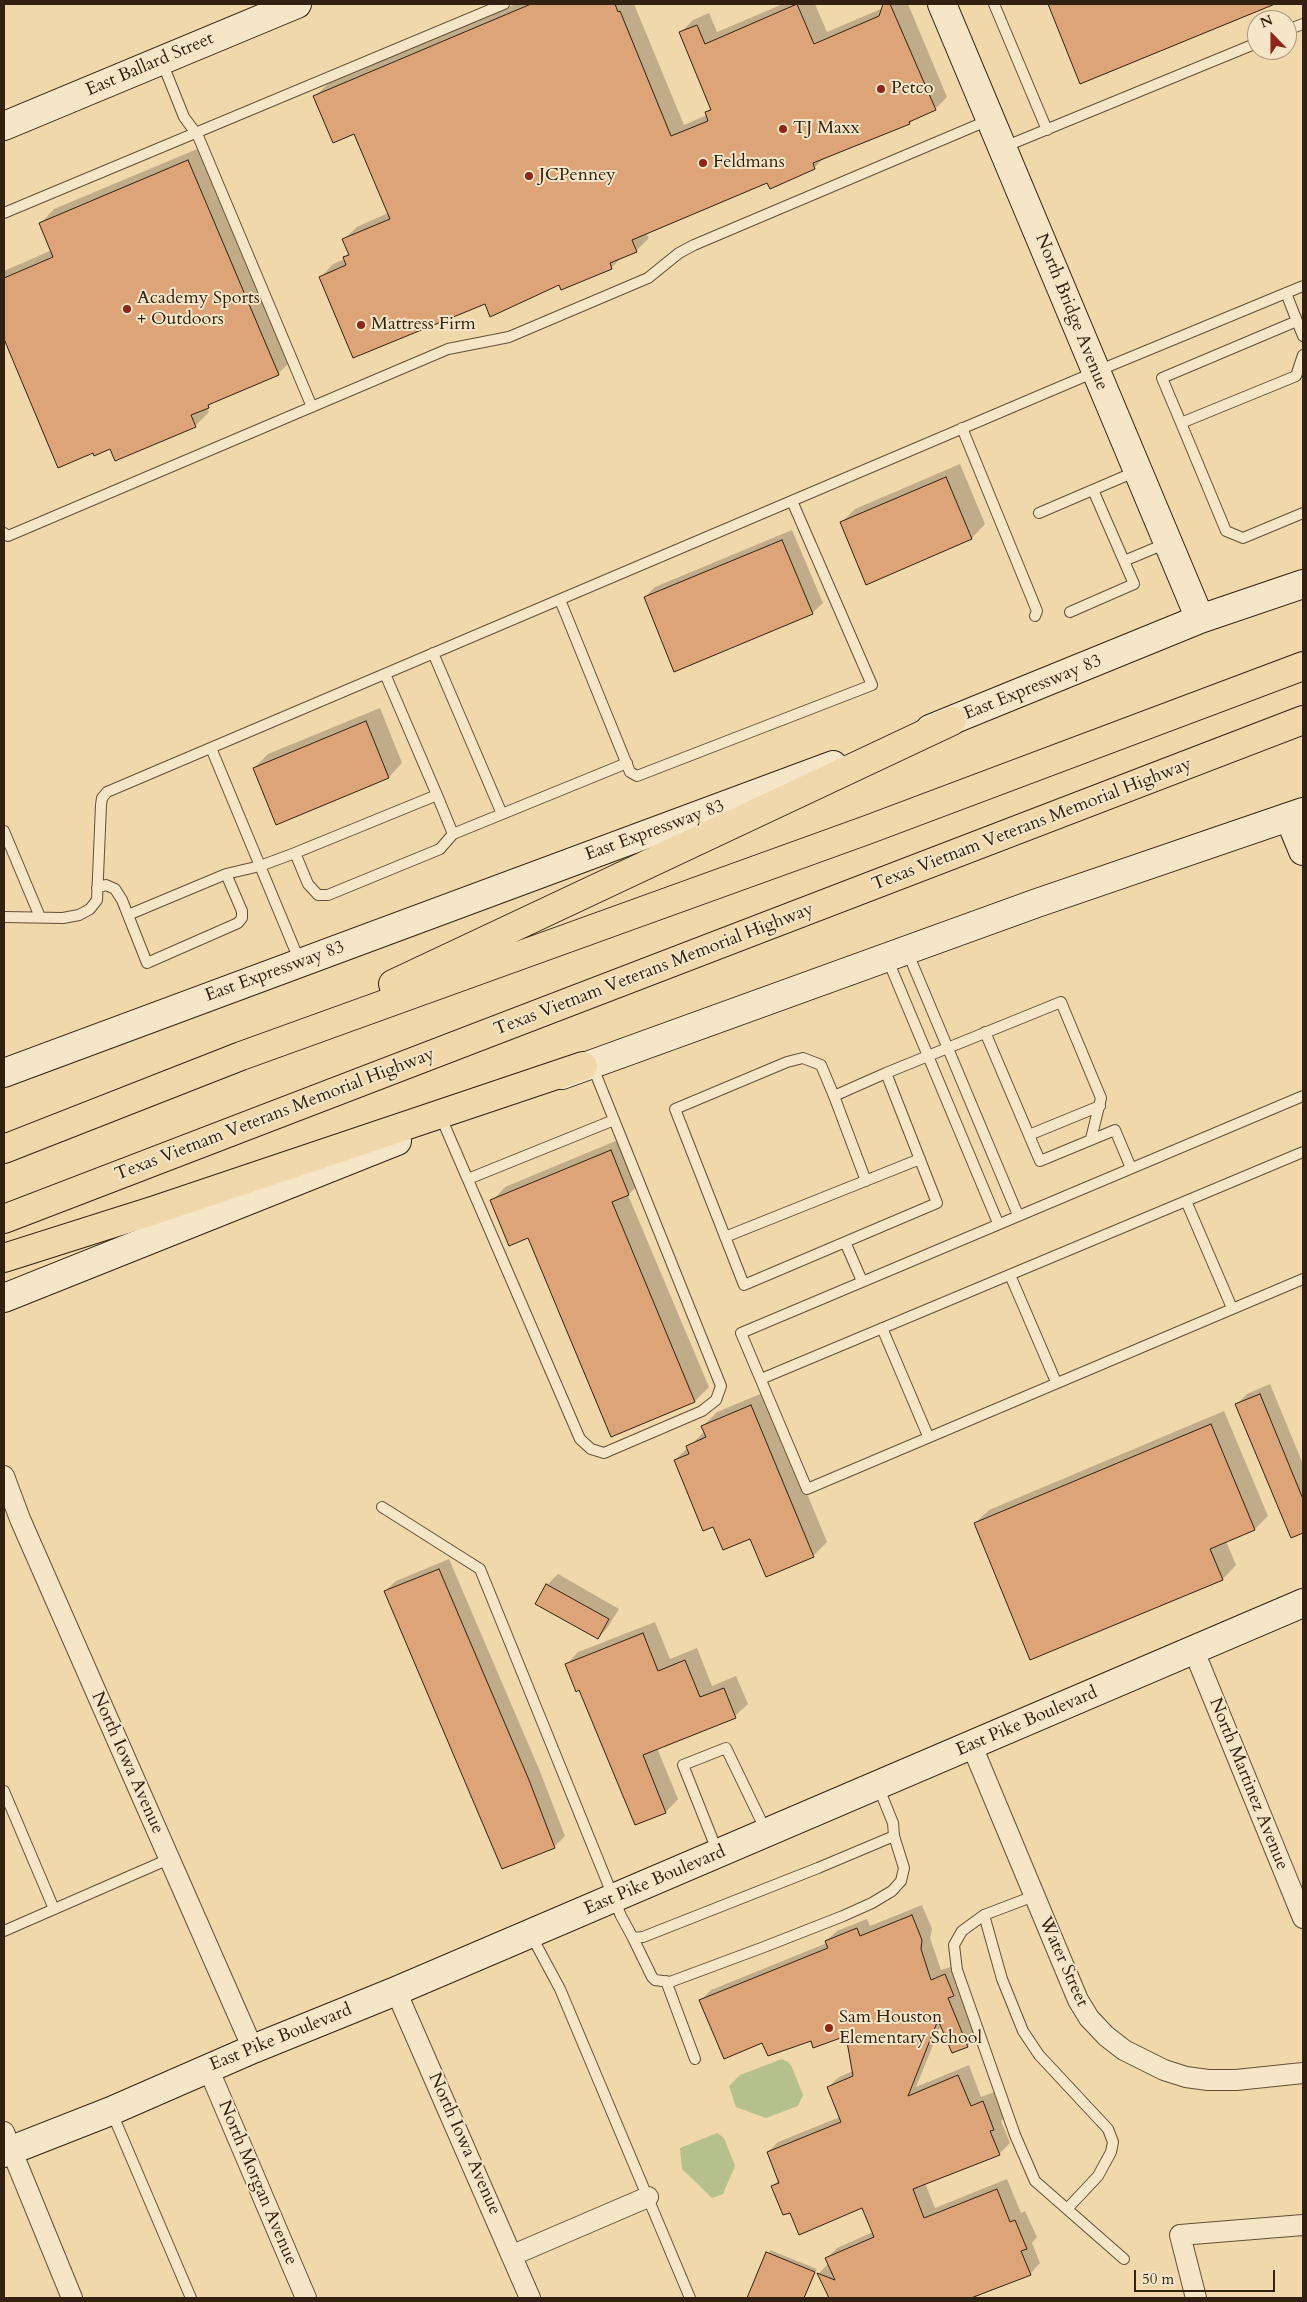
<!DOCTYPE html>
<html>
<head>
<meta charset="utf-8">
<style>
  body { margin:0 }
  #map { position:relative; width:1307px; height:2302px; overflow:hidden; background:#f0d8aa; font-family:Cardo,serif }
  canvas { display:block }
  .frame { position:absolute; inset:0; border:5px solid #322110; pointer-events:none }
  .north { position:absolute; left:1247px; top:10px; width:50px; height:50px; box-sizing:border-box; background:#f5e6c8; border:1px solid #a7977e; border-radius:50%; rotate:338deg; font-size:14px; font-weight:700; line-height:20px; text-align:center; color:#322110 }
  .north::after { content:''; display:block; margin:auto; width:18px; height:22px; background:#8f2418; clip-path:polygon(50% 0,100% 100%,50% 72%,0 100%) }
  .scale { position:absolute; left:1134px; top:2270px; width:141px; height:22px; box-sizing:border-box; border:2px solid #322110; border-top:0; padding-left:6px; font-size:15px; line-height:18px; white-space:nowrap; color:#322110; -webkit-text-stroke:4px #f5e6c8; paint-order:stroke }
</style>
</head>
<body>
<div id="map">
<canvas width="1307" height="2302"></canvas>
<div class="frame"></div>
<div class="north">N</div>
<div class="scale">50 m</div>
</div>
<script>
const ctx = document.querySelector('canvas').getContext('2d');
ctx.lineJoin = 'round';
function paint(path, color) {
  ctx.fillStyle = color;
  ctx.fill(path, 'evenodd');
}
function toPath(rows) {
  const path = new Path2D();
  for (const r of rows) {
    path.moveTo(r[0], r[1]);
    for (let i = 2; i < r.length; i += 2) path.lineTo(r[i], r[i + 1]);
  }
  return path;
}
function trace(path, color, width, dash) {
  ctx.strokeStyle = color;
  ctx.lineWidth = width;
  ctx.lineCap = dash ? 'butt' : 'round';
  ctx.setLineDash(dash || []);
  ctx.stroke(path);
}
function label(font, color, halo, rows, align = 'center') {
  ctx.font = font + ' Cardo,serif';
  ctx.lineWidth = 4;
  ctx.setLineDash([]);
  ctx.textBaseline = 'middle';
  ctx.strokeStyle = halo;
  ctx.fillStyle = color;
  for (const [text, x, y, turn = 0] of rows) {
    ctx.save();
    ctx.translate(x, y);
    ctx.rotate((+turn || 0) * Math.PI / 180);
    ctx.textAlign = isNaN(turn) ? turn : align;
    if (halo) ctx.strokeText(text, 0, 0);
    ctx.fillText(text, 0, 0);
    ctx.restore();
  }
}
paint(toPath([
  [782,2059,788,2062,792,2067,803,2095,798,2106,766,2118,736,2107,729,2086,740,2075],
  [717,2133,724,2138,735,2166,723,2194,712,2198,682,2169,680,2148]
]), '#b5c08c');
paint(toPath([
  [516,4,634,4,684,125,707,115,706,113,712,107,680,33,693,20,709,13,717,32,783,4,815,4,827,32,883,8,884,4,908,4,947,97,935,109,914,118,910,123,826,156,814,168,768,182,646,233,649,238,636,251,622,257,612,267,562,289,559,284,321,277,333,264,345,259,349,252,344,239,357,227,388,213,354,133,315,96,328,84],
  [1050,4,1274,4,1081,83],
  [202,147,292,360,278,374,214,401,207,407,209,412,195,426,93,451,59,466,4,336,4,271,52,250,41,223,54,209],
  [960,464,985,524,972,538,841,523,855,509],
  [792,530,823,603,812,613,645,597,655,587],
  [380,708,402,763,389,777,277,823,254,768,268,754],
  [625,1137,643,1180,628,1195,709,1387,695,1401,612,1435,529,1236,492,1201,505,1187],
  [1270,1384,1303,1464,1303,1532,1292,1537,1237,1404,1247,1394],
  [765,1392,827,1542,813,1556,714,1525,675,1460,705,1431,703,1426,717,1412],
  [1224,1411,1268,1516,1255,1529,1226,1541,1236,1565,1223,1579,1031,1658,975,1523,989,1510],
  [449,1559,539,1769,565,1836,554,1847,385,1591,396,1581],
  [558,1574,619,1609,608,1627,598,1638,536,1603,547,1585],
  [655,1622,670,1659,697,1648,712,1686,736,1676,748,1704,735,1716,657,1748,678,1799,666,1812,635,1824,580,1689,566,1665,578,1652],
  [922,1905,932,1929,930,1938,941,1970,956,1965,964,1984,958,1990,977,2035,967,2046,941,2025,916,2087,969,2065,981,2097,994,2092,1004,2118,1001,2121,1010,2143,999,2154,925,2183,935,2208,1007,2179,1021,2213,1025,2211,1037,2237,1032,2243,1040,2263,1030,2274,968,2298,830,2298,819,2273,829,2263,827,2258,837,2248,873,2232,863,2207,790,2211,772,2186,779,2180,768,2152,778,2142,840,2117,828,2087,839,2077,853,2071,847,2034,811,2039,763,2041,701,2000,711,1990,827,1943,826,1941,837,1931,867,1919,870,1926],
  [770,2250,817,2269,804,2298,748,2298]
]), '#0003');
const building = toPath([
  [531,4,615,4,618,12,620,11,671,136,708,121,705,112,711,110,679,32,697,25,705,44,797,4,814,44,879,16,883,4,890,4,936,110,909,122,910,124,813,163,815,169,770,189,767,183,632,240,637,252,610,263,612,269,561,290,559,285,490,317,485,304,353,358,319,277,346,265,343,257,349,255,342,239,390,219,354,134,333,143,313,96,531,4],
  [1048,4,1275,4,1080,84,1048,4],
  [188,160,279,375,208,405,209,408,191,415,196,427,115,461,110,449,94,456,93,453,58,468,4,339,4,278,53,257,39,223,188,160],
  [946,477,972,539,866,585,840,522,946,477],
  [782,540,813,614,674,672,644,597,782,540],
  [366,721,389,778,276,825,253,768,366,721],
  [611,1150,629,1195,612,1202,695,1402,611,1437,528,1238,509,1246,490,1200,611,1150],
  [1260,1394,1303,1499,1303,1533,1291,1538,1235,1404,1260,1394],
  [751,1405,814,1557,766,1577,750,1539,723,1550,713,1527,703,1531,674,1460,689,1454,686,1446,706,1437,701,1426,751,1405],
  [1211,1424,1255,1530,1210,1549,1223,1580,1030,1660,974,1523,1211,1424],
  [439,1569,529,1780,555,1848,502,1869,384,1591,439,1569],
  [546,1584,609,1619,598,1639,535,1604,546,1584],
  [643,1633,658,1671,685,1660,700,1697,724,1688,736,1718,643,1755,666,1813,635,1825,579,1690,576,1692,565,1664,643,1633],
  [912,1915,922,1940,921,1949,931,1980,945,1974,954,1996,948,1998,968,2047,952,2053,938,2020,908,2096,958,2075,971,2106,983,2101,994,2130,990,2131,1000,2155,913,2189,924,2218,997,2189,1010,2222,1015,2220,1027,2249,1021,2251,1031,2275,971,2298,829,2298,817,2273,835,2280,825,2258,874,2237,862,2208,799,2235,790,2213,783,2215,771,2186,779,2183,767,2152,841,2122,827,2087,853,2076,846,2036,813,2048,811,2041,768,2056,762,2043,724,2059,699,2000,828,1948,825,1941,857,1928,860,1936,912,1915],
  [766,2252,815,2272,804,2298,747,2298,766,2252]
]);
paint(building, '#dda478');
trace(building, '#322110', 1);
const lane = toPath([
  [994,4,1047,130],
  [1287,30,1303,24],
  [162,62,184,117,198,136,312,407],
  [1004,147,1257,43],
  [4,213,504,4],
  [1286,293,1297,321,1162,378,1181,423,1296,376,1303,355],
  [1297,321,1303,336],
  [1181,423,1226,531,1243,538,1303,513],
  [962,428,1037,611,1035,616],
  [1039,513,1137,471],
  [4,533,8,536,448,349,509,337,648,278,679,253,694,245,989,120],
  [1124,561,1167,543],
  [560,600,630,772,637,776,872,685,792,501],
  [1070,612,1134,584,1093,490],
  [433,653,502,814],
  [211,748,300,962],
  [437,795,453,834],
  [4,831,40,917],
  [295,853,308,884,318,895,328,895,440,849,453,834,627,763],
  [97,888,106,885,115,889,122,900,147,963,238,923,242,918,242,911,226,874],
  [128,915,226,874,260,866,295,853,437,795,385,674],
  [4,917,63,918,79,915,90,909,97,900,101,805,102,798,107,792,1095,372,1303,286],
  [907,951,1018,1215],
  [887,958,998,1223],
  [985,1032,1040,1161,1115,1130,1131,1168],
  [886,1073,937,1203,744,1285,675,1109,787,1062,803,1058,821,1065,834,1096,886,1073,1061,1002,1101,1098,1091,1139],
  [834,1096,866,1181],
  [1303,1096,741,1333,807,1489,1303,1279],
  [443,1122,580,1439,591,1449,604,1453,702,1411,716,1400,721,1386,592,1065],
  [1029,1135,1100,1106],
  [468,1179,614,1120],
  [1186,1201,1232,1308],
  [725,1237,920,1159],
  [845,1242,862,1281],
  [1010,1275,1056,1382],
  [882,1328,928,1436],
  [761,1379,1303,1152],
  [382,1507,480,1569,621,1916,633,1938,643,1937,818,1868,894,1836,893,1823,878,1786],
  [4,1791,54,1909],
  [718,1853,683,1765,726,1748,766,1831],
  [1034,1896,984,1915,962,1931,954,1945,957,1970,1015,2135,1035,2181,1124,2259],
  [984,1915,1002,1979,1023,2031,1039,2055,1108,2129,1113,2142,1111,2152,1098,2176,1067,2209],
  [4,1931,169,1859],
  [531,1935,560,1989,690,2298],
  [633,1938,652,1977,655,1980,670,1982,764,1947,843,1916,872,1903,892,1891,901,1881,904,1868,894,1836],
  [666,1981,695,2059],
  [112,2113,191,2298]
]);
const street = toPath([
  [4,1476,20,1519,253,2049],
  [1194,1651,1303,1918],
  [972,1746,1078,2000,1089,2018,1106,2036,1124,2050,1164,2070,1186,2077,1208,2080,1236,2080,1303,2073],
  [396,1991,530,2298],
  [208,2068,306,2298],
  [4,2132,72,2298],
  [513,2255,648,2197],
  [1196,2298,1180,2235,1303,2225]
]);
const secondary = toPath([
  [942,4,1200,619],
  [4,126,297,4],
  [930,729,1200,619,1303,584],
  [1289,817,1303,851],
  [4,1073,833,765],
  [562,1075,1037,903,1303,812],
  [4,1298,397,1141],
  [4,2153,111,2111,253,2049,396,1991,1303,1603]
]);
const highway = toPath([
  [393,984,952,721],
  [4,1149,241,1056,867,830,1303,666],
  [4,1219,1303,720],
  [4,1258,155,1210,583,1066]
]);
trace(lane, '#624f36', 12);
trace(street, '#624f36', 22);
trace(secondary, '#322110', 30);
trace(highway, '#322110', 30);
trace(lane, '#f5e6c8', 10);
trace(street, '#f5e6c8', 20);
trace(secondary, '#f5e6c8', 28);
trace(highway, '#f0d8aa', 28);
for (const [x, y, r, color] of [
  [881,89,5,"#8f2418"],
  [783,129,5,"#8f2418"],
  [703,163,5,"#8f2418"],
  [529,176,5,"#8f2418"],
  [127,309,5,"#8f2418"],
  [361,325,5,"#8f2418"],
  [829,2028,5,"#8f2418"]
]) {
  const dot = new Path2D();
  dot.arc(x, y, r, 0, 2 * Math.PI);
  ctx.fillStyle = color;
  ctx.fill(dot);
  trace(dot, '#f5e6c8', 2);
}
label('18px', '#322110', '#f5e6c8', [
  ["East Ballard Street",150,65,-23],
  ["North Bridge Avenue",1071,312,68],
  ["East Expressway 83",1033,688,-22],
  ["Texas Vietnam Veterans Memorial Highway",1032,825,-21],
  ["East Expressway 83",655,831,-20],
  ["Texas Vietnam Veterans Memorial Highway",654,970,-21],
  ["East Expressway 83",275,972,-20],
  ["Texas Vietnam Veterans Memorial Highway",275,1115,-21],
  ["East Pike Boulevard",1027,1722,-23],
  ["North Iowa Avenue",127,1763,66],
  ["North Martinez Avenue",1248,1784,68],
  ["East Pike Boulevard",655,1881,-23],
  ["Water Street",1063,1962,66],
  ["East Pike Boulevard",281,2038,-22],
  ["North Iowa Avenue",464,2144,66],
  ["North Morgan Avenue",257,2183,67]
]);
label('18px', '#322110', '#f5e6c8', [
  ["Petco",891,89],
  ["TJ Maxx",793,129],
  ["Feldmans",713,163],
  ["JCPenney",539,176],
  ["Academy Sports",137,299],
  ["+ Outdoors",137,320],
  ["Mattress Firm",371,325],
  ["Sam Houston",839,2018],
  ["Elementary School",839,2039]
], 'left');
</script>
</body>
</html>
